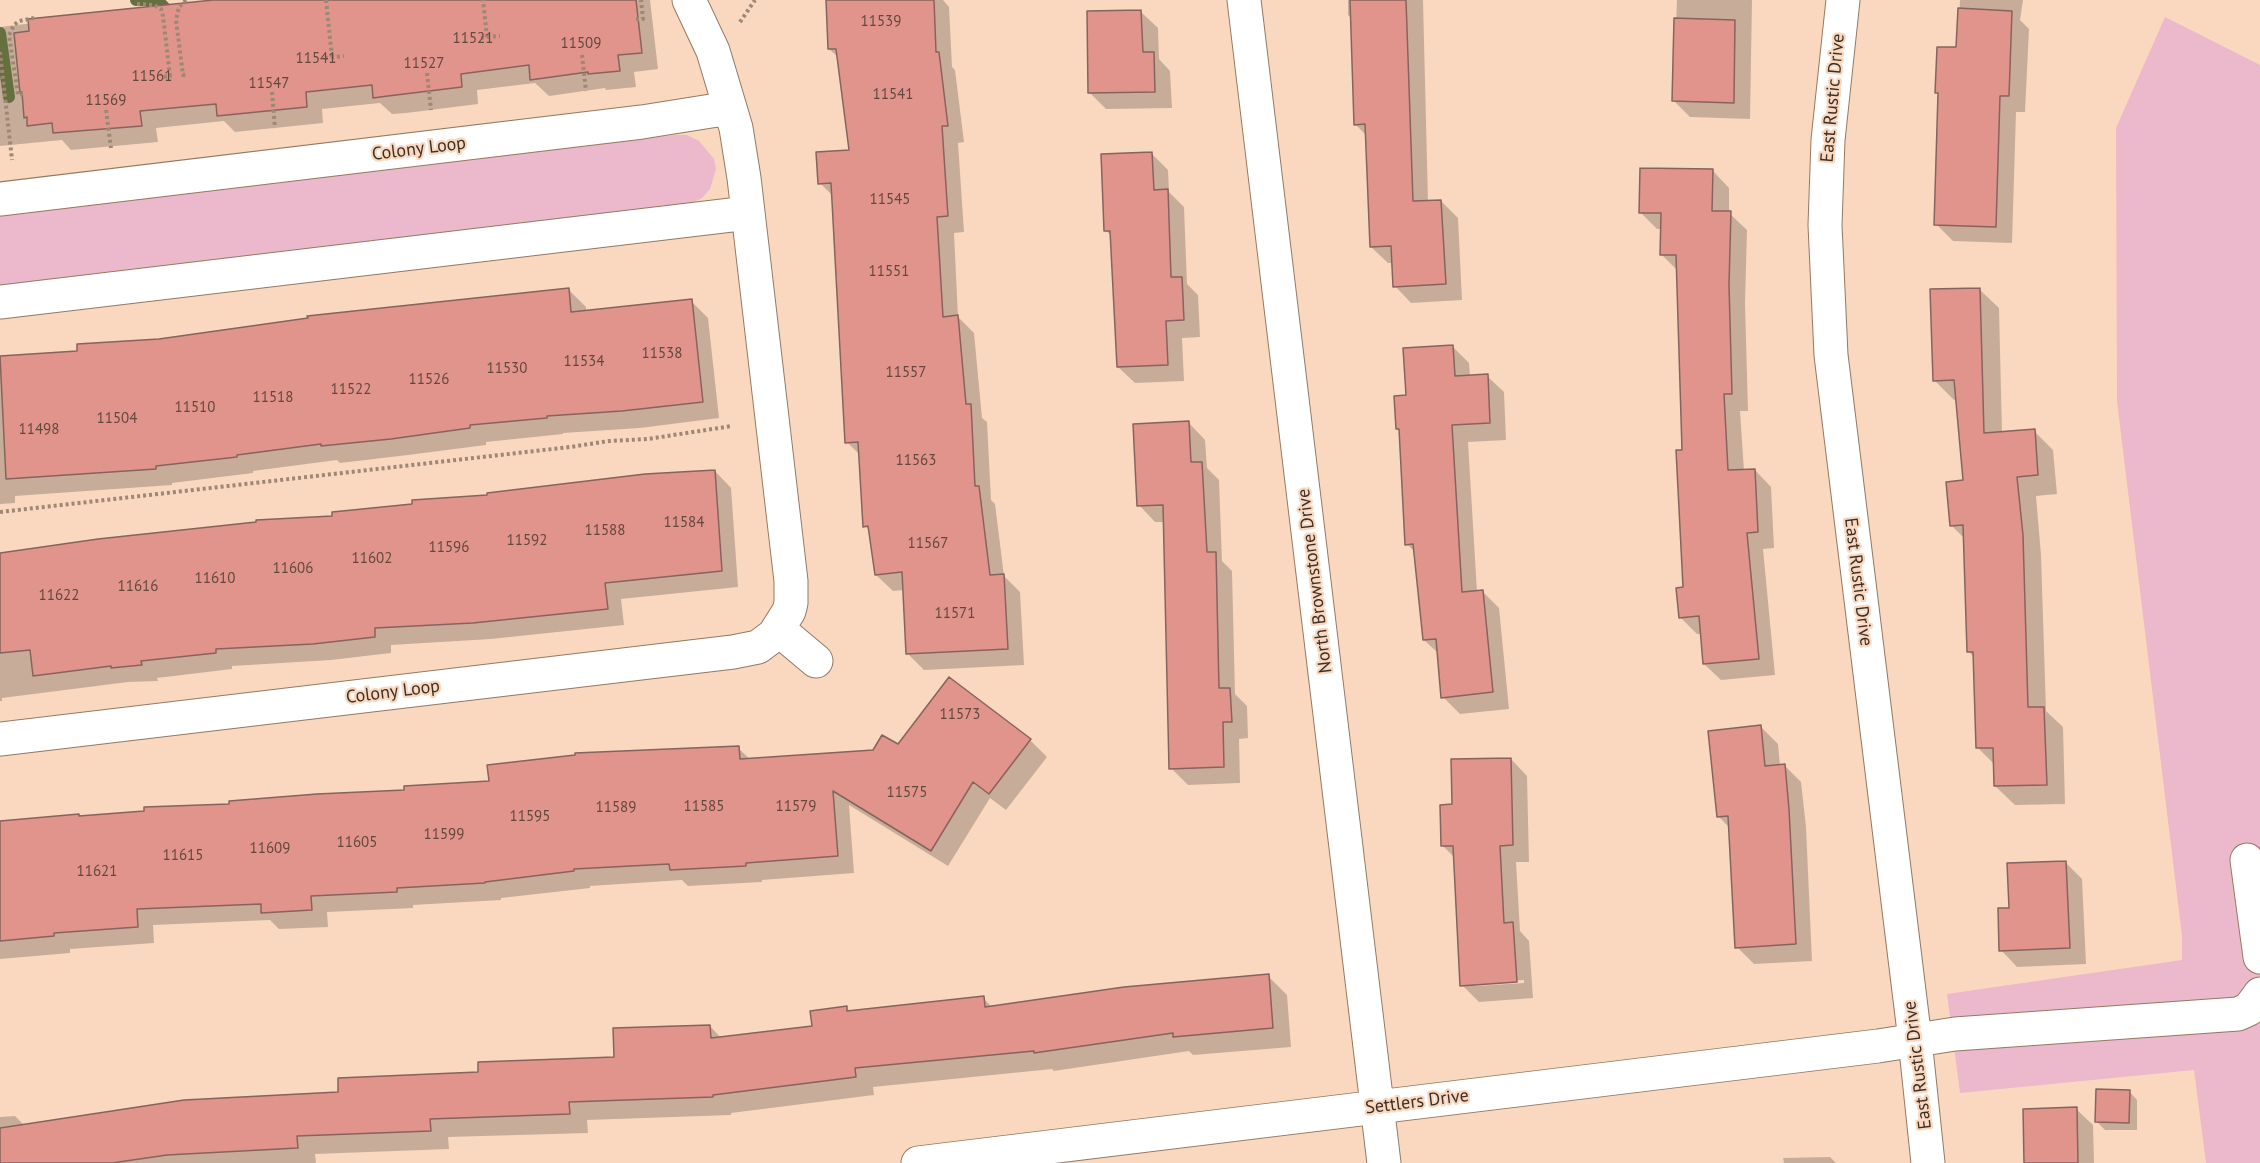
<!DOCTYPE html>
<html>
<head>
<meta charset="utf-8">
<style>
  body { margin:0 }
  canvas { display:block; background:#f9d8bf }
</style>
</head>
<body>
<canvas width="2260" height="1163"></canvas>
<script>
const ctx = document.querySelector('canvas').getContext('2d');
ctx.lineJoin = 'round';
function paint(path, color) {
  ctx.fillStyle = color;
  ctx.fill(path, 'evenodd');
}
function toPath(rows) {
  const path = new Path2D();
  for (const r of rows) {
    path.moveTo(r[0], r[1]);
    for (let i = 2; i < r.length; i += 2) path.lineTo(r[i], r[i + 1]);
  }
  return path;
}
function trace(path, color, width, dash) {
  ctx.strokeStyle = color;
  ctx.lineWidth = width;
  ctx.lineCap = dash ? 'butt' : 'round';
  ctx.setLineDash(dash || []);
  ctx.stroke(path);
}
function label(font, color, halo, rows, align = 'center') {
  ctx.font = font + ' "PT Sans",sans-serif';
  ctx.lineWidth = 4.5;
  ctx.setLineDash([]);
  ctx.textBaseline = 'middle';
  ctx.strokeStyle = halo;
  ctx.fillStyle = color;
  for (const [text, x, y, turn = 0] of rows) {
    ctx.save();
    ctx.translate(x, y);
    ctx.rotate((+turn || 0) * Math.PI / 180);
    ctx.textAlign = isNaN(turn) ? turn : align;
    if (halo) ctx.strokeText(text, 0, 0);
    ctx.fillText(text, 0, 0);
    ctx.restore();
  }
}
paint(toPath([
  [2165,17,2260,65,2260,1163,2206,1163,2194,1070,1960,1093,1947,994,2182,960,2182,936,2117,401,2116,128],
  [675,135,687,135,699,141,714,159,716,169,710,189,702,198,690,204,0,287,0,216]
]), '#ecb8cb');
paint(toPath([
  [228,0,650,0,658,69,634,72,636,87,606,90,605,88,549,96,535,83,477,90,478,104,406,113,392,114,380,103,322,109,323,123,235,132,224,121,156,128,158,142,71,150,62,140,0,146,0,27],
  [827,0,943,0,949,7,952,67,955,70,964,142,958,143,964,232,954,233,958,317,974,333,982,418,987,422,991,500,995,504,1004,576,1020,592,1024,665,924,670,907,653,904,590,893,591,876,575,870,531,865,526,861,456,847,442,834,197,820,183,851,151,839,58,829,49],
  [1348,0,1423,0,1428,202,1441,201,1458,218,1462,300,1411,303,1395,286,1393,263,1388,263,1371,247,1367,136,1355,124,1352,19,1348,15],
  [1677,0,1752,0,1750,119,1690,117,1673,100],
  [1960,0,2023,0,2020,20,2029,29,2025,112,2016,112,2012,243,1953,241,1936,224,1939,95,1936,92,1958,49],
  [1141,12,1158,28,1159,59,1170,71,1172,108,1106,109,1090,93],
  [1151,153,1168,170,1169,192,1184,207,1187,284,1198,295,1200,337,1182,338,1184,381,1135,383,1118,367,1112,236,1105,230],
  [1713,171,1729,188,1729,213,1747,230,1745,303,1748,411,1740,411,1744,471,1755,470,1771,487,1774,548,1763,549,1775,675,1721,680,1704,664,1702,634,1697,634,1680,617,1685,589,1678,271,1661,254,1662,229,1657,229,1640,212],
  [1979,289,1999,308,2002,433,2034,431,2053,450,2057,494,2036,496,2041,555,2046,711,2063,727,2065,804,2015,805,1995,786,1995,765,1978,748,1975,658,1968,651,1965,539,1951,525,1964,482,1957,400,1954,400,1934,380],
  [569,290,586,307,586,312,691,301,708,318,719,418,640,428,563,433,563,434,486,442,486,445,408,455,340,463,337,460,253,471,253,473,172,483,172,485,15,496,15,503,0,504,0,357,79,353,159,340],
  [1452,346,1469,363,1470,377,1487,376,1504,392,1506,440,1468,442,1477,592,1482,591,1499,608,1509,709,1460,714,1443,697,1439,654,1424,640,1416,553,1407,544,1401,432,1397,428,1407,396],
  [1189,423,1205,440,1207,468,1219,480,1222,561,1232,571,1235,694,1247,706,1248,738,1239,739,1240,783,1188,785,1171,768,1165,522,1155,522,1139,505],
  [715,471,731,488,738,587,621,599,624,625,491,639,391,645,391,653,331,660,232,666,232,669,157,678,158,681,128,682,2,698,2,701,0,701,0,554,334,517,489,497],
  [1761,727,1778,744,1780,766,1784,765,1801,782,1806,827,1812,961,1754,964,1737,947,1730,828,1718,816],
  [1030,740,1047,757,1006,810,990,798,948,866,849,805,854,873,762,880,762,882,688,886,682,880,590,886,590,888,501,898,501,900,413,905,413,908,327,912,328,927,279,929,270,920,153,925,154,943,70,949,70,953,0,959,0,823,490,783,738,748,751,760,874,751,898,746],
  [1511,759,1527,776,1529,862,1516,862,1520,931,1529,941,1533,998,1479,1002,1462,985,1455,858,1443,846,1454,806],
  [1524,980,1524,983,1476,986,1476,983],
  [2065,862,2082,879,2086,964,2017,967,2001,950,2010,909],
  [1268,976,1287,995,1291,1047,1193,1055,1189,1051,1054,1071,1052,1069,873,1087,874,1095,731,1113,731,1115,587,1120,588,1133,448,1137,449,1149,315,1154,316,1163,0,1163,0,1117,15,1116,24,1125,340,1093,480,1074,616,1059,710,1026,722,1039,813,1027,846,1007,851,1012,983,998,993,1008],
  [2129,1091,2137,1100,2137,1130,2105,1130,2097,1122],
  [2076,1109,2093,1125,2094,1163,2026,1163],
  [1830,1157,1836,1163,1784,1163,1783,1158]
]), '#0003');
trace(toPath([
  [136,0,152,0,160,3,165,8,168,20],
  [0,33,9,97]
]), '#66703f', 12);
const building = toPath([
  [213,0,636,0,642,53,618,55,620,71,588,74,588,72,530,80,529,65,461,74,462,87,388,96,373,98,372,85,306,92,307,107,217,116,216,104,140,111,142,126,53,133,52,123,27,126,27,117,24,118,22,92,20,93,14,33,29,31,28,19,213,0],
  [826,0,934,0,936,52,939,52,948,126,942,126,948,216,937,217,943,317,958,315,966,404,971,404,975,486,979,486,990,575,1004,574,1008,649,906,654,902,572,875,575,868,526,863,527,858,442,845,443,831,183,818,184,816,152,849,150,836,49,828,49,826,0],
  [1350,0,1406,0,1413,201,1441,200,1446,284,1393,287,1391,246,1370,247,1365,124,1354,125,1350,0],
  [1958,8,2012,11,2009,96,2000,96,1996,227,1934,225,1938,93,1935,93,1937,47,1956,47,1958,8],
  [1141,10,1143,52,1154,52,1155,92,1088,93,1087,11,1141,10],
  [1674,18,1735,20,1734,103,1672,101,1674,18],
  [1152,152,1154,190,1168,189,1171,277,1182,277,1184,320,1166,321,1168,365,1117,367,1110,231,1104,231,1101,154,1152,152],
  [1640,168,1713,169,1712,211,1731,211,1729,285,1732,394,1724,394,1728,470,1755,469,1758,532,1747,533,1759,659,1703,664,1699,616,1679,618,1676,588,1683,587,1676,450,1682,450,1676,255,1660,255,1661,213,1639,213,1640,168],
  [569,288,571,312,692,299,703,402,622,411,547,416,547,418,470,425,470,428,391,439,321,446,321,444,237,455,237,457,156,466,156,469,6,479,0,356,77,351,77,344,159,339,308,318,307,316,569,288],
  [1980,288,1984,433,2035,429,2038,475,2017,477,2023,535,2028,707,2044,707,2047,785,1994,786,1993,748,1976,748,1973,652,1967,652,1963,525,1950,526,1946,482,1963,480,1954,380,1933,381,1930,289,1980,288],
  [1453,345,1455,376,1488,374,1490,423,1452,425,1462,592,1483,590,1493,692,1441,698,1436,639,1423,640,1413,544,1405,545,1399,429,1396,429,1394,396,1406,395,1403,348,1453,345],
  [1189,421,1191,462,1202,462,1207,552,1216,552,1219,688,1230,688,1232,722,1223,722,1224,767,1169,769,1163,505,1137,506,1133,424,1189,421],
  [715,470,722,571,605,583,608,609,473,623,375,628,375,637,313,644,216,649,216,653,141,661,142,665,111,668,111,666,33,676,30,650,0,653,0,553,98,539,256,522,256,520,332,516,332,512,412,504,412,500,487,495,487,493,645,474,715,470],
  [949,677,1031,739,989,794,973,782,931,851,833,791,838,856,746,863,746,866,670,870,669,864,574,869,574,871,485,882,485,883,397,888,397,892,311,896,312,910,261,913,261,904,137,909,138,927,54,933,54,936,0,941,0,821,79,814,79,816,144,811,144,807,229,804,229,801,317,794,404,790,404,786,489,781,487,765,575,755,575,753,739,746,740,759,873,750,882,735,898,744,949,677],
  [1761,725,1765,766,1785,764,1789,809,1796,944,1735,948,1728,816,1717,817,1708,731,1761,725],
  [1511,758,1513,845,1500,846,1504,923,1513,922,1517,982,1460,986,1453,846,1441,846,1440,805,1452,804,1451,759,1511,758],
  [2066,861,2070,948,1999,951,1998,908,2009,908,2007,863,2066,861],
  [1269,974,1273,1028,1173,1037,1173,1033,1034,1053,1034,1051,855,1068,856,1077,713,1095,713,1097,569,1102,570,1114,430,1119,431,1131,297,1136,298,1148,167,1155,112,1163,0,1163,0,1128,184,1100,338,1092,338,1078,478,1072,478,1062,614,1057,613,1028,710,1025,711,1038,812,1026,810,1011,847,1006,847,1011,984,996,985,1007,1124,987,1269,974],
  [2096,1089,2130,1090,2129,1123,2095,1122,2096,1089],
  [2077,1107,2078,1163,2024,1163,2023,1109,2077,1107]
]);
paint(building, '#e0948b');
trace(building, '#88635e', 1.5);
const minor = toPath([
  [1244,0,1384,1163],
  [1843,0,1828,140,1825,225,1831,355,1915,1040,1928,1163],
  [0,199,642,122,730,108],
  [0,302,748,213],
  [779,630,816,661],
  [0,739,733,652,758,647,774,635,789,611,791,603,791,581,744,178,736,128,713,51,689,0],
  [2247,860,2260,957],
  [918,1163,1878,1046,1955,1034,2238,1014,2249,1009,2260,994]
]);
trace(minor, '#967862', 35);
trace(toPath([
  [186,0,179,7,176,20,183,75,187,74],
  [326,0,332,57],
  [137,4,154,5,161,9,163,16,170,76,161,77],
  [636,19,643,19,641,0],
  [740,22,755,0],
  [487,37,500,36],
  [481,38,487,37,483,0],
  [0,52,12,160],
  [582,55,586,91],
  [325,58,344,56],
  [427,73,431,110],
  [272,92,275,128],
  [23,94,18,95,9,35,14,25,19,21,34,18],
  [106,110,111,148],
  [0,512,570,447,609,441,648,439,732,426]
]), '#9e8775', 4, [3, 3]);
trace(minor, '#fff', 33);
label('15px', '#64483e', null, [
  ["11539",881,22],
  ["11521",473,39],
  ["11509",581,44],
  ["11541",316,59],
  ["11527",424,64],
  ["11561",152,77],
  ["11547",269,84],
  ["11541",893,95],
  ["11569",106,101],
  ["11545",890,200],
  ["11551",889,272],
  ["11538",662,354],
  ["11534",584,362],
  ["11530",507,369],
  ["11557",906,373],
  ["11526",429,380],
  ["11522",351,390],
  ["11518",273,398],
  ["11510",195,408],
  ["11504",117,419],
  ["11498",39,430],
  ["11563",916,461],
  ["11584",684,523],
  ["11588",605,531],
  ["11592",527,541],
  ["11567",928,544],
  ["11596",449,548],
  ["11602",372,559],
  ["11606",293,569],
  ["11610",215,579],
  ["11616",138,587],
  ["11622",59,596],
  ["11571",955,614],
  ["11573",960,715],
  ["11575",907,793],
  ["11585",704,807],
  ["11579",796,807],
  ["11589",616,808],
  ["11595",530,817],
  ["11599",444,835],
  ["11605",357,843],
  ["11609",270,849],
  ["11615",183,856],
  ["11621",97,872]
]);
label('18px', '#3b2f25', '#f9d8bf', [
  ["East Rustic Drive",1833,98,-85],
  ["Colony Loop",419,149,-7],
  ["North Brownstone Drive",1315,581,-97],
  ["East Rustic Drive",1858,582,83],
  ["Colony Loop",393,692,-7],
  ["East Rustic Drive",1918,1065,-97],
  ["Settlers Drive",1417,1102,-7]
]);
</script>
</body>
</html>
